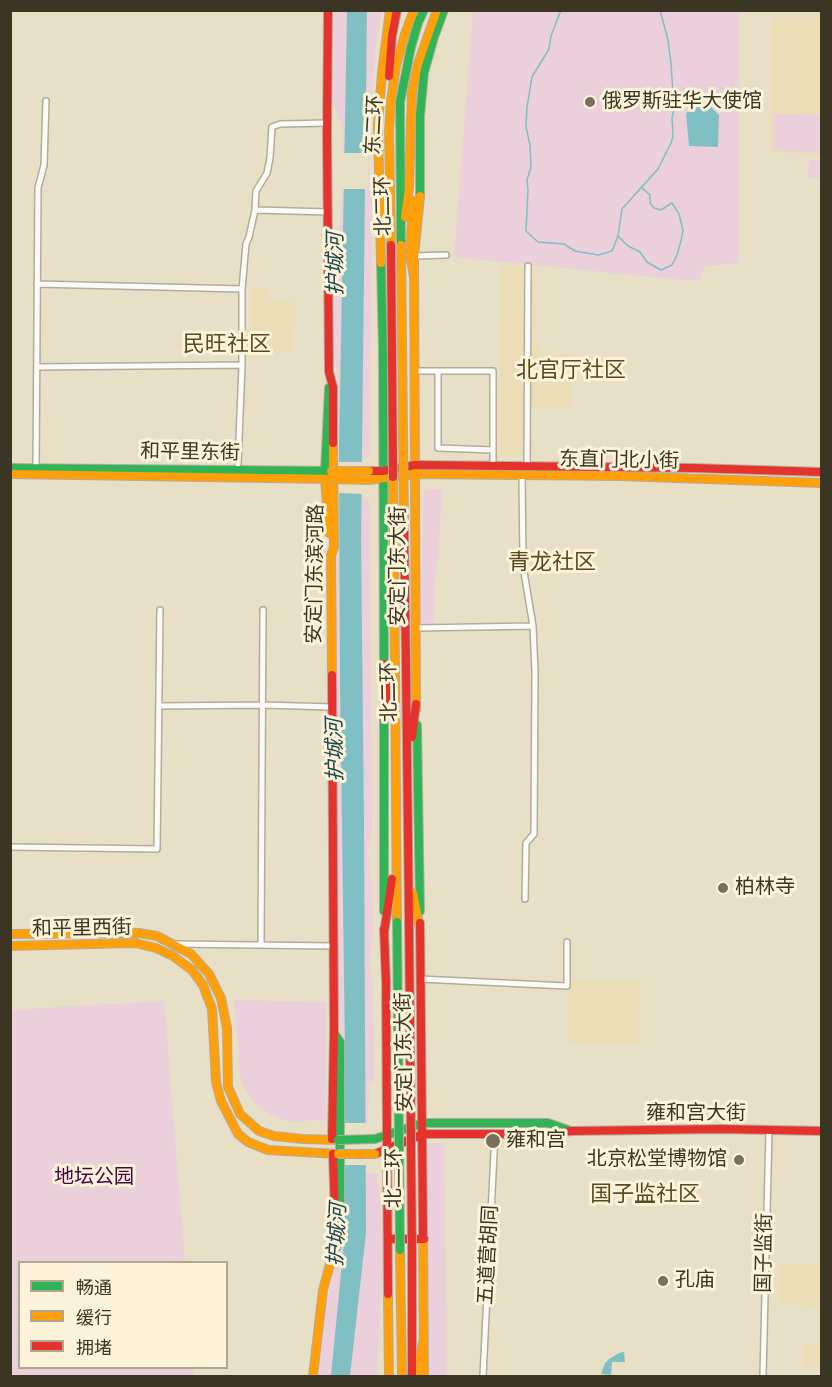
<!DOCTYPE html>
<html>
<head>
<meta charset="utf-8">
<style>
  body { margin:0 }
  #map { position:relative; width:832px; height:1387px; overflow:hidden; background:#e8dfc7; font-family:"DM Sans","Noto Sans SC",sans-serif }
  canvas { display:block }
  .frame { position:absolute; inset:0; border:12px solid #3b3523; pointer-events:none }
  .legend { position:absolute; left:18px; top:1261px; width:210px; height:108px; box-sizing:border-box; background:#fdf3d9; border:2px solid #afa790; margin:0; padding:8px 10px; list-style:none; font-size:18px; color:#3b3523 }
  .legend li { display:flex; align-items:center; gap:12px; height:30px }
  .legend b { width:30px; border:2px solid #afa790 }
</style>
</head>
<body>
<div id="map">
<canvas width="832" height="1387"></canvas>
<div class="frame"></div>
<ul class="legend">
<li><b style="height:8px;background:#30b455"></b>畅通</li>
<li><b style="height:8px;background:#ff9f0a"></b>缓行</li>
<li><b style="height:8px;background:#e5322d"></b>拥堵</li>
</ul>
</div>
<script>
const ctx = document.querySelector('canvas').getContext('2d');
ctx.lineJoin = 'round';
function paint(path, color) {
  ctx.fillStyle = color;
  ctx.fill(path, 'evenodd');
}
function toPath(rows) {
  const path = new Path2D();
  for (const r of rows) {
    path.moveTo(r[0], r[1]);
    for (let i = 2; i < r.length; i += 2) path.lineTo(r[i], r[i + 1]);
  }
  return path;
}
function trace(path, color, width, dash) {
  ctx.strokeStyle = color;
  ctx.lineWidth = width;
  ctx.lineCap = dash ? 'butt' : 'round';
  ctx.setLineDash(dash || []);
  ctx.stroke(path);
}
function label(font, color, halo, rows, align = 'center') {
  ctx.font = font + ' "DM Sans","Noto Sans SC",sans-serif';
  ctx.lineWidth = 6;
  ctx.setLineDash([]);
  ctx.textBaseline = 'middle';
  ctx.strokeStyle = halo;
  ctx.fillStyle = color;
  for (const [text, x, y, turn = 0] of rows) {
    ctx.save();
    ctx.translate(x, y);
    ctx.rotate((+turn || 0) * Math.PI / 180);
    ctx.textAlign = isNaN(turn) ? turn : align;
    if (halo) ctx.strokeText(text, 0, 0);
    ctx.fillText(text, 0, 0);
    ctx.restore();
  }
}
paint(toPath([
  [815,11,821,11,821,155,770,152,771,18,815,18],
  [501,265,535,268,535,346,540,347,541,354,572,355,571,407,525,408,525,456,498,456],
  [251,288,269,289,269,301,295,302,293,352,249,351],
  [570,980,639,981,638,1044,569,1043],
  [779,1263,821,1264,821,1308,804,1308,803,1305,778,1304],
  [803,1343,821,1343,821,1366,803,1366]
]), '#ebddb5');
paint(toPath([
  [333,11,382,11,376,44,371,99,372,140,369,140,369,191,372,192,370,457,366,459,337,458,338,383,333,347,332,233,339,228,342,199,343,130,332,99],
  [473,11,739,11,739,263,704,266,700,280,684,280,454,257],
  [774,114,821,115,821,153,773,150],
  [809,160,821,160,821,179,808,178],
  [442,489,438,561,435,574,434,624,420,623,424,490],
  [365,498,370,503,372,832,368,851,372,888,373,930,370,961,373,992,374,1082,369,1083,368,1121,343,1121,343,1039,337,1023,335,596,336,499],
  [234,1000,326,1002,326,1120,292,1121,280,1119,268,1113,255,1103,249,1095,241,1082],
  [164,1001,185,1262,20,1262,20,1368,194,1368,194,1376,11,1376,11,1010],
  [427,1143,444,1143,447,1376,427,1376],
  [343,1172,377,1173,384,1248,377,1376,318,1376,328,1297,340,1249]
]), '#ebcfda');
paint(toPath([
  [367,10,361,539,364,824,366,1233,350,1376,331,1376,344,1242,345,1050,340,685,339,450,347,11],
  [699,103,707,103,719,115,718,147,689,146,686,113,698,107],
  [624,1352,625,1362,612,1362,611,1375,601,1374,605,1363,609,1359,619,1353]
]), '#80bfc3');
paint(toPath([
  [341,153,368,153,368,189,340,189],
  [336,462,364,462,364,494,336,493],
  [342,1123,369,1123,369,1165,341,1165]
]), '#e8dfc7');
trace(toPath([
  [561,10,551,36,549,49,532,77,527,107,526,127,530,145,531,167,527,180,528,190,526,231,538,242,564,244,575,251,598,255,612,251,618,236,622,209,658,169,671,143,673,136,672,118,674,109,671,63,668,40,660,10],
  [619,237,628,246,640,252,647,262,661,270,672,265,677,255,681,241,683,231,679,214,672,203,661,210,654,208,650,203,650,195,642,188]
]), '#80bfc3', 1.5);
const street = toPath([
  [255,210,329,212],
  [414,256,446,255],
  [37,284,242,289],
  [37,367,242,365],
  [415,371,493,371,493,466],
  [438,372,438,448,493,450],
  [238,464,242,365,242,289,246,244,249,237,255,210,256,191,267,173,270,158,272,127,280,124,327,123],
  [527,466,528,266],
  [36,468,38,188,44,165,46,101],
  [522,475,523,566,533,626,535,672,534,834,526,843,525,899],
  [416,628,533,626],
  [159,706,263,705,332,707],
  [10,847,157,849,160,610],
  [176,944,333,946],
  [261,945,263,610],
  [420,979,567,986,567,942],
  [483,1376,495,1133],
  [763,1376,769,1130]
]);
const fast = toPath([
  [420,196,420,116,424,73,434,37,444,10],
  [401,245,400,102,411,47,418,23,424,10],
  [381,263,383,351,384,668],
  [10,468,331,471],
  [325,471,329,388],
  [384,686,384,911],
  [417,725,420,911],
  [375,1139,423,1123,548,1123,568,1130],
  [332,1259,337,1245,340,1221,340,1042,334,1033]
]);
const slow = toPath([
  [413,201,410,254,414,277],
  [405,217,409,188,412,92,418,64,437,10],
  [391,245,389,131,391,101,396,66,405,34,414,10],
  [381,263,378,125,382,73,390,10],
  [10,474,331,479],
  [325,479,329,533],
  [369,480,415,474,619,476,822,483],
  [395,666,397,922],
  [332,675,331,555,334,547,333,443],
  [416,710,414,256,420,196],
  [413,893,420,929],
  [10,934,139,933,157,936,191,954,209,974,221,998,227,1028,228,1087,240,1114,259,1131,274,1136,303,1139,338,1140],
  [10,946,135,943,156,948,173,956,192,970,203,985,212,1009,216,1082,221,1101,238,1134,248,1142,268,1150,338,1154],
  [423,1233,424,1376],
  [400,1250,402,1376],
  [388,1294,389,1376],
  [313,1376,323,1290,332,1257],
  [417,1376,423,1342]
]);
const jam = toPath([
  [328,10,327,134,329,372,333,387,333,443],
  [389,76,392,36,397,10],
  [369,471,383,471,415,465,693,468,822,472],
  [384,664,390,709],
  [406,666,409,922],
  [332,675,334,1032,332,1139],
  [412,737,416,704],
  [420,923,423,1233],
  [384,929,386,982,388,1294],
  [384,933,392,879],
  [333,1154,335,1217,334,1233],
  [375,1154,423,1134,550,1134,571,1131,721,1129,822,1131],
  [388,1239,424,1239],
  [412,1250,412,1376]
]);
trace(street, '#b3ac9a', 8);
trace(fast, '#b3ac9a', 10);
trace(slow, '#b3ac9a', 10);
trace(jam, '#b3ac9a', 10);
trace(street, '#fcfaf7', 5);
trace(fast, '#30b455', 8);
trace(slow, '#ff9f0a', 8);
trace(jam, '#e5322d', 8);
const fastBridge = toPath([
  [397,922,400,1250],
  [338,1140,375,1139]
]);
const slowBridge = toPath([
  [401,245,404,524],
  [331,471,369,471],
  [393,477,395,666],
  [331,479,369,480],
  [338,1154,375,1154]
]);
const jamBridge = toPath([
  [391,245,393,477],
  [404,524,406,666],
  [409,922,412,1250]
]);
trace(fastBridge, '#b3ac9a', 10, []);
trace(slowBridge, '#b3ac9a', 10, []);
trace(jamBridge, '#b3ac9a', 10, []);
trace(fastBridge, '#30b455', 8);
trace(slowBridge, '#ff9f0a', 8);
trace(jamBridge, '#e5322d', 8);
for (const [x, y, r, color] of [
  [590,102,6,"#78705c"],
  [723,888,6,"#78705c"],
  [493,1141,8,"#78705c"],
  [739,1160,6,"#78705c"],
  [663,1281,6,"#78705c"]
]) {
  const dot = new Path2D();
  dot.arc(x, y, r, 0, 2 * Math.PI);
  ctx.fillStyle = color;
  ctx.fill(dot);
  trace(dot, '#fdf3d9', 2);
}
label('20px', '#3b3523', '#fdf3d9', [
  ["俄罗斯驻华大使馆",602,102],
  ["柏林寺",735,888],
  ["雍和宫",506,1141],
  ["北京松堂博物馆",727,1160,"right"],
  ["孔庙",675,1281]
], 'left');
label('20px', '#3b3523', '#fdf3d9', [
  ["东二环",375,125,-87],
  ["北二环",384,206,-91],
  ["和平里东街",190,453,1],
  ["东直门北小街",619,461,1],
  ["安定门东大街",399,566,-90],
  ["安定门东滨河路",316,574,-89],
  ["北二环",390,692,-91],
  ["和平里西街",82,929,-1],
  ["安定门东大街",405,1052,-91],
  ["雍和宫大街",696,1114],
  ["北二环",395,1178,-90],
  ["国子监街",765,1253,-89],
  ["五道营胡同",489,1255,-87]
]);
label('20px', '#480545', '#fdf3d9', [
  ["地坛公园",94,1178]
]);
label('italic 21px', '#1c464e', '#fdf3d9', [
  ["护城河",336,264,-90],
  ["护城河",336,750,-91],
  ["护城河",338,1235,-87]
]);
label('22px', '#584a22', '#fdf3d9', [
  ["民旺社区",227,345],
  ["北官厅社区",571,371],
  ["青龙社区",552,563],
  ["国子监社区",645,1195]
]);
</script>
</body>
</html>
